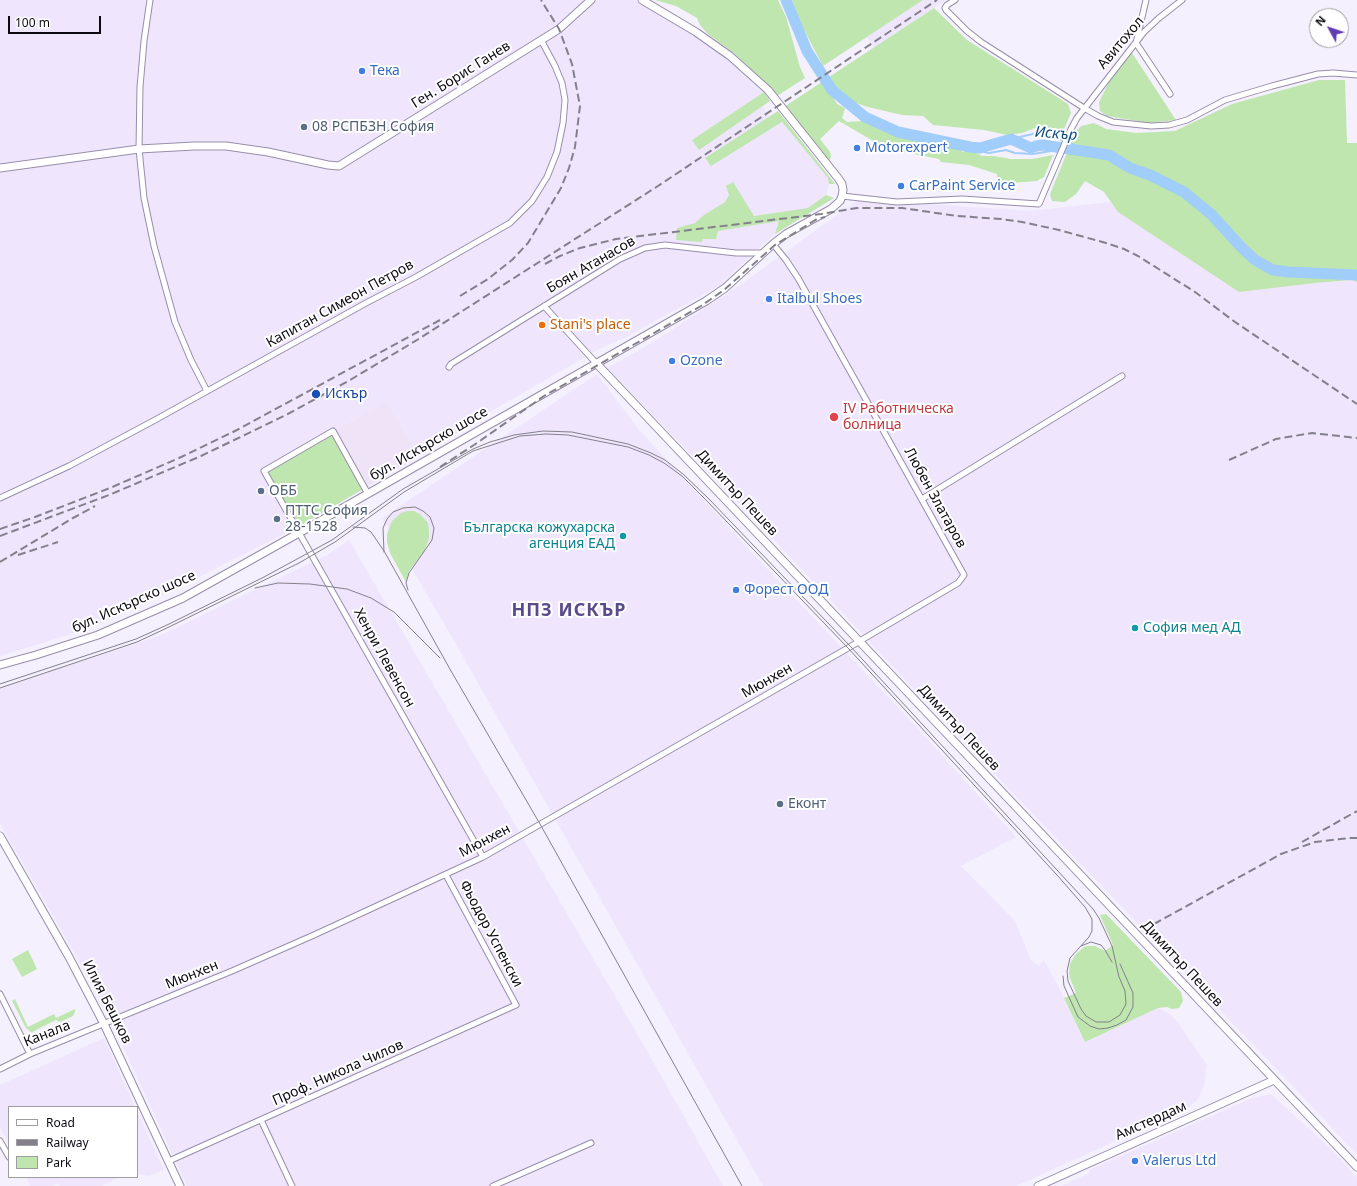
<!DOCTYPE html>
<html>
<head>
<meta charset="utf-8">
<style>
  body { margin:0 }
  #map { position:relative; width:1357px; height:1186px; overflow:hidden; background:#f4f0fd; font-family:"Noto Sans",sans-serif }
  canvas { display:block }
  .legend { position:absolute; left:8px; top:1106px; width:130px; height:72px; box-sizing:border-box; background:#fff; border:1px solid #9e9da1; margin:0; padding:5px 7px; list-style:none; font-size:12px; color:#0d0913 }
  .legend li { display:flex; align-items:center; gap:8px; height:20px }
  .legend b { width:20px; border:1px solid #9e9da1 }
  .north { position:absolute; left:1309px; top:8px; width:40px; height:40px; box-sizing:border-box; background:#fff; border:1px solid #9e9da1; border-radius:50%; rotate:310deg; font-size:11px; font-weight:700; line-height:16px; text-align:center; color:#0d0913 }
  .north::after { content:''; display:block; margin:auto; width:14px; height:18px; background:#613bb3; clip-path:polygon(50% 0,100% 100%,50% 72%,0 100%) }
  .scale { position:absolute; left:8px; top:16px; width:93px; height:18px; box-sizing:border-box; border:2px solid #0d0913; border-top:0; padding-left:5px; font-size:12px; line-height:14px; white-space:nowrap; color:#0d0913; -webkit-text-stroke:3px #fff; paint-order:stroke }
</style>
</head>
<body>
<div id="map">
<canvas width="1357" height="1186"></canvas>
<ul class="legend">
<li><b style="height:5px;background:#fff"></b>Road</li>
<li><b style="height:5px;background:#84808b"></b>Railway</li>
<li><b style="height:11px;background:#bee6ae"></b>Park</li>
</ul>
<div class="north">N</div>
<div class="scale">100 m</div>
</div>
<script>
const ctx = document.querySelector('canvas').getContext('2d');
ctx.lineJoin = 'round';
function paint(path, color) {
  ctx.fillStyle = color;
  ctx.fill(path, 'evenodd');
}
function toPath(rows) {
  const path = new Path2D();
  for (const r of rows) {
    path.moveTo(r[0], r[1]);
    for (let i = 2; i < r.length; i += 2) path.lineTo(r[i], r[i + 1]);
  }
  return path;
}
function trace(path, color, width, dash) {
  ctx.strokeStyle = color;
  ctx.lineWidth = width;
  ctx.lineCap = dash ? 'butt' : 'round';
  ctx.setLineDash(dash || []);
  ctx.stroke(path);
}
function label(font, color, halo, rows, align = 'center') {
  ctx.font = font + ' "Noto Sans",sans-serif';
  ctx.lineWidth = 4;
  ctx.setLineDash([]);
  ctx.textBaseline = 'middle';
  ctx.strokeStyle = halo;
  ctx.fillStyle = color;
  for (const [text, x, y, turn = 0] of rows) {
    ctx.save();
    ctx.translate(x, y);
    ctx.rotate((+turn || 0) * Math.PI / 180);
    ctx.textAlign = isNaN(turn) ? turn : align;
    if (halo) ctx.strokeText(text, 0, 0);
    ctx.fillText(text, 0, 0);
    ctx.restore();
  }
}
paint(toPath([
  [0,0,634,0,697,36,728,59,764,92,692,140,699,149,762,106,770,117,706,158,711,165,782,122,828,178,829,184,826,195,769,239,719,286,626,337,599,349,495,409,420,456,387,402,333,431,296,528,167,593,91,628,0,656],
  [923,0,946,0,874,48,867,37],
  [859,199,1029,211,1136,199,1315,283,1352,280,1357,282,1357,1154,1142,928,943,720,777,543,607,368,650,344,740,285],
  [597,374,639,430,774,576,910,720,1016,837,961,866,1015,921,1031,960,1039,966,1044,960,1064,998,1085,1042,1158,1008,1169,1014,1177,1021,1207,1065,1204,1087,1197,1100,1187,1109,1016,1186,763,1186,453,639,382,518],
  [349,540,650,1056,723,1186,187,1186,114,1027,81,965,0,824,0,688,159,636,327,555],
  [104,1038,135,1107,9,1107,9,1145,0,1127,0,1085],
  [1271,1094,1331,1149,1357,1178,1357,1186,1061,1186,1090,1173,1089,1170,1252,1098],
  [137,1111,164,1170,149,1176,138,1174,137,1172],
  [26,1177,119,1177,102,1186,60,1186,58,1183,52,1186,30,1186]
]), '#efe6fe');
paint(toPath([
  [387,402,420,456,365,488,333,431]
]), '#efe3f7');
paint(toPath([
  [655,0,778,0,786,17,800,67,805,78,777,96,735,54,708,34,700,25,697,18,676,6],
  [792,0,923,0,823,66,802,26],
  [934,8,967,40,1068,104,1071,113,1061,136,1035,128,1022,133,1007,135,984,130,933,125,923,116,902,115,868,107,853,102,842,95,829,77],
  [1132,53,1176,120,1148,123,1107,116,1100,111,1099,102,1109,82],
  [1319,80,1345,80,1347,143,1357,143,1357,282,1352,280,1315,283,1239,292,1118,212,1104,192,1085,181,1076,194,1065,202,1052,201,1050,194,1076,131,1081,126,1094,123,1106,129,1136,133,1175,131,1232,104],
  [822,82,826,86,837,104,845,108,842,118,847,122,862,121,893,133,948,146,963,152,971,150,982,156,994,156,1011,159,1032,159,1053,155,1044,177,1037,181,998,184,997,174,969,165,941,162,939,159,889,149,875,142,839,121,820,139,830,152,831,156,830,160,826,159,784,107],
  [764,92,770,101,699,150,692,140],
  [778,111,835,184,829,184,828,178,782,122,711,166,705,158],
  [733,182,754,216,808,208,826,195,834,198,775,234,779,221,718,231,716,239,703,239,702,242,676,240,677,228,695,223,704,215,725,202,729,195,726,186],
  [333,431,365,488,296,528,264,471],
  [407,511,414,511,420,514,428,523,429,531,429,538,425,550,409,571,406,582,390,553,387,542,387,534,392,521,401,513],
  [1106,914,1181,992,1183,1001,1179,1008,1172,1009,1167,1007,1158,1008,1085,1042,1064,998,1076,993,1070,978,1069,973,1070,964,1075,955,1084,947,1087,946,1095,946,1105,951,1113,945,1100,915],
  [28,950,37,969,22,977,12,959],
  [15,999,28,1027,54,1014,56,1018,75,1009,75,1012,73,1016,60,1022,56,1020,34,1031,32,1033,26,1028,12,1001]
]), '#bee6ae');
trace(toPath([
  [1011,139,1037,133,1062,140,1091,152],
  [973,147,980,151,989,153,1006,150,1015,153,1033,154,1069,148]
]), '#a0cdf9', 2);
trace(toPath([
  [786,0,807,51,832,90,865,117,898,132,970,147,980,148,1011,139,1031,148,1036,146,1043,145,1109,155,1130,168,1150,175,1184,192,1212,215,1241,247,1255,260,1273,270,1289,272,1357,275]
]), '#a0cdf9', 11);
const street = toPath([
  [150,0,144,41,140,87,139,149,144,198,154,246,175,322,191,360,207,391],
  [955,0,947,5,945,8,946,10,967,31,981,42,1084,108,1098,116,1113,122,1151,126,1169,125,1187,120,1225,100,1272,86,1318,74,1333,73,1357,75],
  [1146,0,1136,43,1170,94],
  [842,196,897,202,962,199,1039,204,1071,129,1077,118,1144,32,1159,18,1182,0],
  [544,306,596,363],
  [449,367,451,364,620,259,645,248,665,245,736,253,762,253],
  [368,494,333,431,264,471,483,857],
  [0,498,69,466,155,420,366,303,416,277,510,223,532,201,547,177,557,152,563,123,565,100,562,83,555,66,541,40],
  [922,499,1122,376],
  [0,994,30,1054],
  [0,1069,30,1054,232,971,314,935,483,857,848,648,958,583,964,575,798,278,786,260,773,244],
  [261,1120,292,1186],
  [0,1141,9,1157],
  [169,1161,516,1005,446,875],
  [493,1186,591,1143]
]);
const secondary = toPath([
  [0,168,139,149,194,146,226,146,268,152,328,165,339,166,559,29,591,0],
  [596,363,1357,1167],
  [0,665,36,655,98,635,183,598,299,533,706,301,725,288,773,244,786,234,831,209,840,201,842,196,843,190,842,184,838,178,768,90,730,56,696,32,642,0],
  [0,836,69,957,104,1024,180,1186],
  [1038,1186,1274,1080]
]);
trace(street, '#988daa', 7);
trace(secondary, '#988daa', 9);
trace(street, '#fff', 5);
trace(secondary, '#fff', 7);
trace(toPath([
  [353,527,365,528,371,532,384,551,451,671,540,824,742,1186],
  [384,552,383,528,387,519,393,512,403,508,415,507,423,511,430,517,434,528,432,540,409,573,406,583,408,590],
  [255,588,278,583,310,584,347,589,371,598,394,612,440,658],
  [0,684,136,639,167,625,264,577,332,540,403,489,473,449,490,442,514,435,543,431,572,432,628,444,651,453,665,460,683,474,708,498,851,647,1093,909,1099,918,1112,946,1119,977,1125,991,1126,1004,1120,1015,1109,1022,1096,1022,1086,1016,1081,1009,1068,981,1067,971,1070,958,1089,937,1092,931,1092,919,1085,907,1057,875,848,648,706,500,682,476,664,463,649,455,628,447,568,435,546,434,520,436,473,451,404,492,335,542,299,563,169,627,137,642,0,688],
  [1081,946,1091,942,1101,945,1105,950,1112,962],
  [1063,976,1064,986,1078,1017,1090,1026,1099,1029,1108,1028,1117,1025,1126,1020,1133,1007,1133,993,1120,964]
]), '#84808b', 1);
trace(toPath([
  [545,264,560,256,580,248,616,239,821,214,857,208,902,208,957,216,1001,219,1022,222,1059,230,1106,243,1124,249,1138,256,1195,292,1235,322,1357,404],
  [460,296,488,279,512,260,528,243,561,188,569,168,575,147,580,106,572,64,559,29,541,0],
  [1229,460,1276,439,1312,433,1357,438],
  [440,467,474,445,544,396,701,306,724,290,775,245,817,219,825,217],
  [0,529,35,517,110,488,179,458,235,431,440,320],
  [0,536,109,495,201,456,286,415,350,380,417,340,658,186,937,0],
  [18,555,58,542],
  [0,562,73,518,95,506],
  [1302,842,1357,811],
  [1154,924,1281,854,1315,842,1349,838,1357,838]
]), '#84808b', 2, [8, 4]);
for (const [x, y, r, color] of [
  [362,71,4,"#3f7fe0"],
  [304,127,4,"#5c6f8a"],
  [857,148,4,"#3f7fe0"],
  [901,186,4,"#3f7fe0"],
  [769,299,4,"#3f7fe0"],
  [542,325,4,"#e8710a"],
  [672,361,4,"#3f7fe0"],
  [316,394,5,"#1a4fb4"],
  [834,417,5,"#e0444e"],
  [261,491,4,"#5c6f8a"],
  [277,519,4,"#5c6f8a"],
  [623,536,4,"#0f9aa8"],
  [736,590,4,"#3f7fe0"],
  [1135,628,4,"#0f9aa8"],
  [780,804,4,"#5c6f8a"],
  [1135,1161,4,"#3f7fe0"]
]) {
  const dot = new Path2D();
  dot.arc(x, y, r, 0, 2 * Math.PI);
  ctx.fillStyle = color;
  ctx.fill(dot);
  trace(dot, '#fff', 1.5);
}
label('14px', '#0d0913', '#fff', [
  ["Авитохол",1121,43,-50],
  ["Ген. Борис Ганев",461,75,-32],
  ["Боян Атанасов",591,265,-30],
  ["Капитан Симеон Петров",340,304,-29],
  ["бул. Искърско шосе",429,444,-30],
  ["Димитър Пешев",737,493,47],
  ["Любен Златаров",935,498,61],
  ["бул. Искърско шосе",134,602,-24],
  ["Хенри Левенсон",384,658,61],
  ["Мюнхен",767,681,-30],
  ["Димитър Пешев",959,728,47],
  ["Мюнхен",485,841,-28],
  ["Фьодор Успенски",491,934,62],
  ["Димитър Пешев",1182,964,47],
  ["Мюнхен",192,975,-22],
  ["Илия Бешков",107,1002,63],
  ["Канала",47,1034,-22],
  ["Проф. Никола Чилов",338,1073,-24],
  ["Амстердам",1151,1121,-24]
]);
label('14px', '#366cbe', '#fff', [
  ["Тека",370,71],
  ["Motorexpert",865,148],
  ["CarPaint Service",909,186],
  ["Italbul Shoes",777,299],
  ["Ozone",680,361],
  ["Форест ООД",744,590],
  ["Valerus Ltd",1143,1161]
], 'left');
label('14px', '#4e5e75', '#fff', [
  ["08 РСПБЗН София",312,127],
  ["ОББ",269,491],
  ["ПТТС София",285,511],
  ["28-1528",285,527],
  ["Еконт",788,804]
], 'left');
label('14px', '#c56008', '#fff', [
  ["Stani's place",550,325]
], 'left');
label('14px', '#164399', '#fff', [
  ["Искър",325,394]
], 'left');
label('14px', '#be3a42', '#fff', [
  ["IV Работническа",843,409],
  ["болница",843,425]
], 'left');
label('14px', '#0d838f', '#fff', [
  ["Българска кожухарска",615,528],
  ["агенция ЕАД",615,544],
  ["София мед АД",1143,628,"left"]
], 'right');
label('italic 15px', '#0d4d7e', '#fff', [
  ["Искър",1056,134,5]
]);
ctx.letterSpacing = '1px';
label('bold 18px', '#5a4b8a', '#fff', [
  ["НПЗ ИСКЪР",569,611]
]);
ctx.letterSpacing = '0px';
</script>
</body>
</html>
